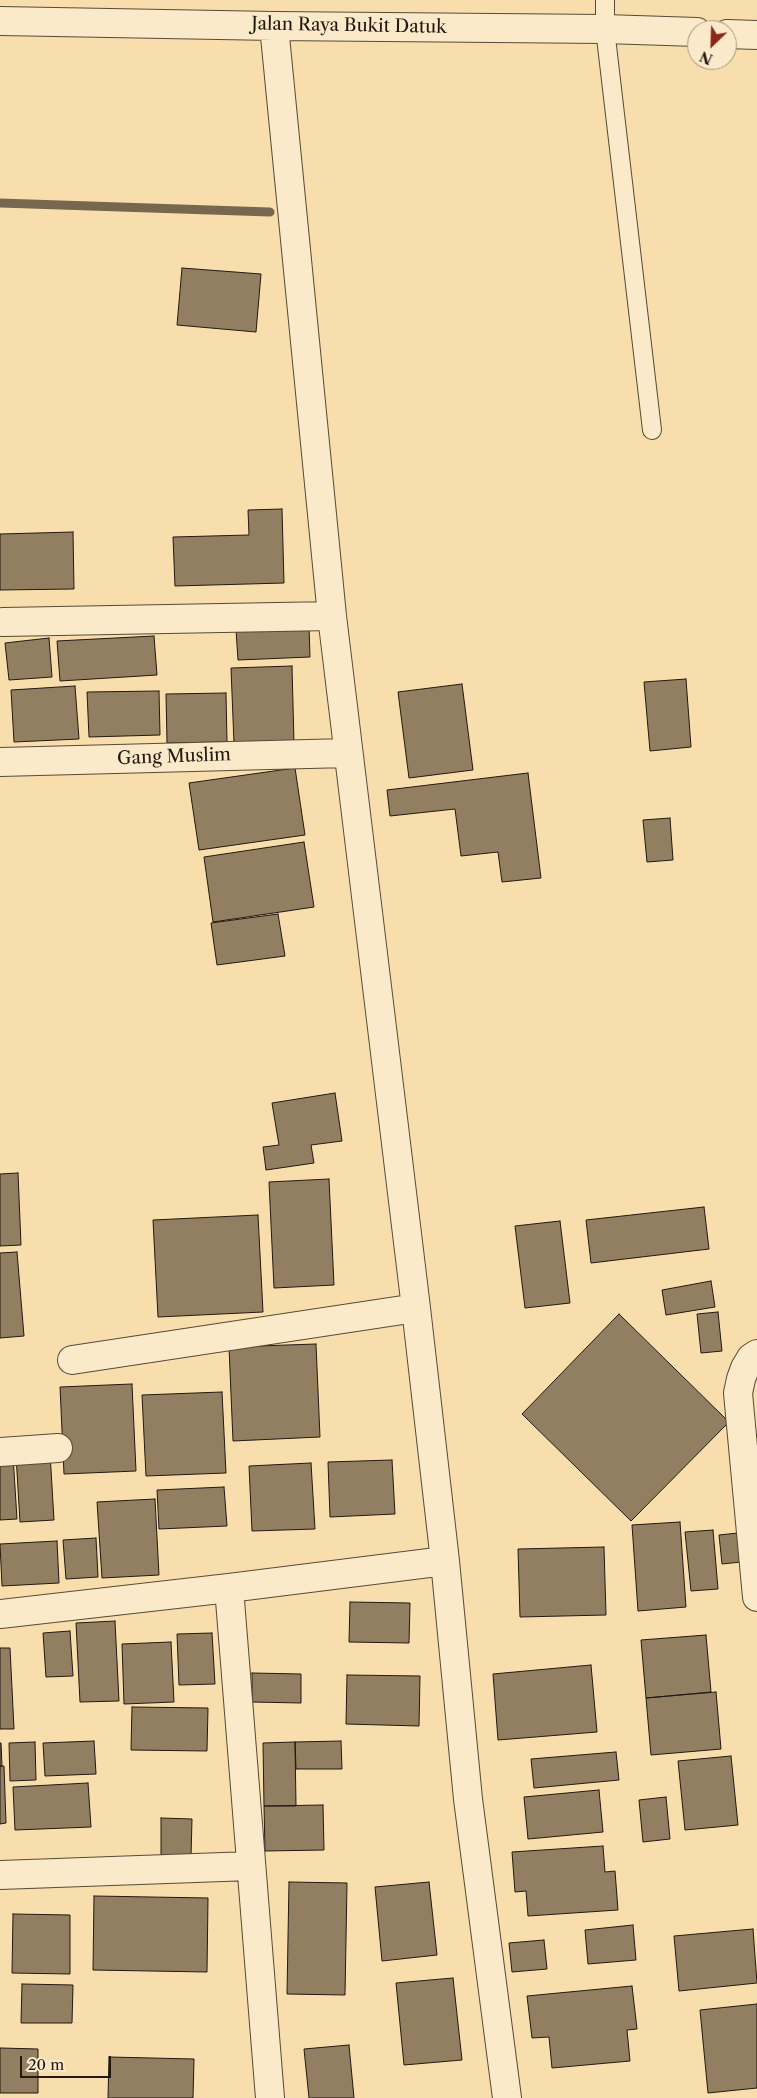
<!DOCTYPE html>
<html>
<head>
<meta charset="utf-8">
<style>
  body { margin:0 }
  #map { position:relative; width:757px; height:2098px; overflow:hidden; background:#f8dead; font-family:"Libre Caslon Text",serif }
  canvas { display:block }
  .north { position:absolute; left:687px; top:20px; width:50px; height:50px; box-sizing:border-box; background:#faeaca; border:1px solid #a49680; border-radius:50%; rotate:204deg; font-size:14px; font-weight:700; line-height:20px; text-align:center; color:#231811 }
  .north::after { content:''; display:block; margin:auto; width:18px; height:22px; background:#8f2418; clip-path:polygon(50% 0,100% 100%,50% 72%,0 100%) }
  .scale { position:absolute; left:20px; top:2056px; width:91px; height:22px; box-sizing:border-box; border:2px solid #231811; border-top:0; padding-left:6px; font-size:15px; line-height:18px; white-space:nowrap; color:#231811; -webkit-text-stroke:4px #faeaca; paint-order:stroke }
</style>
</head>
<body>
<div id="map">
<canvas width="757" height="2098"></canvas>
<div class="north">N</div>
<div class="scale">20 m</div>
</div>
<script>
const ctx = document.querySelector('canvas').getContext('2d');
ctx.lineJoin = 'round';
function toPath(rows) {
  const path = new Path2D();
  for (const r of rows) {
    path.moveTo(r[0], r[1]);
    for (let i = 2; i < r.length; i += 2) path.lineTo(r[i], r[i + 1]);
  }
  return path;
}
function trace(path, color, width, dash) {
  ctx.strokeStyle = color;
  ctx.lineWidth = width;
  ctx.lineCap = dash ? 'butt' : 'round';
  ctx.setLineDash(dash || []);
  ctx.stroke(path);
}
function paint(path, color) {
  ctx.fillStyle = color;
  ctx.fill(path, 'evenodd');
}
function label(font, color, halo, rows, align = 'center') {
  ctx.font = font + ' "Libre Caslon Text",serif';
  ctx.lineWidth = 4.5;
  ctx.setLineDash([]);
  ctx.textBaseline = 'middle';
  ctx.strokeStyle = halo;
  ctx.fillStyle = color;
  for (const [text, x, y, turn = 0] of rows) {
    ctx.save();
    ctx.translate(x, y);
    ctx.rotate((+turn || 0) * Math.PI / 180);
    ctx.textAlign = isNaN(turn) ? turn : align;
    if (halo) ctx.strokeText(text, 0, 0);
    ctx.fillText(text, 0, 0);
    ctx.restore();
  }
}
trace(toPath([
  [0,203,270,212]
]), '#78674f', 9);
const building = toPath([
  [182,268,261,274,256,332,177,325,182,268],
  [282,509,284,583,175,586,173,537,249,535,248,510,282,509],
  [73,532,74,589,0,590,0,534,73,532],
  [309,626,310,657,238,660,236,630,309,626],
  [154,636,157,675,60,681,57,641,154,636],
  [49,638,52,677,9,680,5,643,49,638],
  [292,666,294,743,234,744,231,668,292,666],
  [686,679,691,747,650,751,644,682,686,679],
  [462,684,473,770,409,778,398,692,462,684],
  [75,686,79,739,14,742,11,690,75,686],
  [159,691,160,735,89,737,87,692,159,691],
  [226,693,227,742,167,743,166,694,226,693],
  [295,768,305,835,199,850,189,783,295,768],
  [528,773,541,878,502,882,498,852,461,856,455,809,390,816,387,790,528,773],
  [670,818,673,860,647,862,643,820,670,818],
  [304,842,314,907,213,922,204,857,304,842],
  [278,914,285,956,217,965,211,923,278,914],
  [335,1093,342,1141,311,1145,314,1163,266,1170,263,1147,279,1145,272,1103,335,1093],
  [18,1173,21,1245,0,1246,0,1174,18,1173],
  [329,1179,334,1285,274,1288,269,1182,329,1179],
  [704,1207,709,1249,591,1263,586,1220,704,1207],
  [258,1215,263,1312,158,1317,153,1220,258,1215],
  [560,1221,570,1303,525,1308,515,1226,560,1221],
  [17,1252,24,1336,0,1338,0,1253,17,1252],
  [711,1281,715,1307,666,1315,662,1290,711,1281],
  [718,1312,722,1351,701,1353,697,1314,718,1312],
  [619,1314,729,1422,631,1521,522,1414,619,1314],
  [316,1344,320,1437,233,1441,229,1347,316,1344],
  [132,1384,136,1471,64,1474,60,1387,132,1384],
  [222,1392,226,1473,146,1476,142,1395,222,1392],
  [50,1453,54,1520,20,1522,16,1455,50,1453],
  [13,1456,17,1519,0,1520,0,1457,13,1456],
  [392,1460,395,1514,330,1517,328,1462,392,1460],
  [311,1463,315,1529,252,1531,249,1466,311,1463],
  [224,1487,227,1526,159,1529,157,1490,224,1487],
  [155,1499,159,1575,102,1578,97,1502,155,1499],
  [680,1522,686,1607,638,1611,632,1525,680,1522],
  [713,1530,718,1589,691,1591,685,1532,713,1530],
  [738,1533,741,1562,722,1564,719,1535,738,1533],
  [96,1538,98,1577,66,1579,63,1540,96,1538],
  [57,1541,59,1583,2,1586,0,1544,57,1541],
  [604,1547,606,1615,520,1617,518,1549,604,1547],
  [350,1602,410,1603,409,1643,349,1642,350,1602],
  [115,1621,119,1701,80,1702,76,1623,115,1621],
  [70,1631,73,1676,46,1677,43,1633,70,1631],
  [212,1633,215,1684,179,1685,177,1634,212,1633],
  [706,1635,711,1692,646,1698,641,1640,706,1635],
  [171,1642,174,1702,124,1704,122,1644,171,1642],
  [0,1648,10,1648,14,1729,0,1729,0,1648],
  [591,1665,597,1732,498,1740,493,1674,591,1665],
  [252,1673,301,1674,301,1703,252,1702,252,1673],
  [347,1675,420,1676,419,1726,346,1724,347,1675],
  [716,1692,721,1749,651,1755,646,1698,716,1692],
  [132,1707,208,1708,207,1751,131,1750,132,1707],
  [94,1741,96,1774,45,1776,43,1743,94,1741],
  [341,1741,342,1769,296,1769,295,1742,341,1741],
  [35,1742,36,1780,10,1781,9,1743,35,1742],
  [295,1742,296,1806,264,1806,263,1743,295,1742],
  [0,1743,1,1743,2,1766,0,1766,0,1743],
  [616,1752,619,1780,534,1788,531,1759,616,1752],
  [731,1756,738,1825,685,1830,678,1761,731,1756],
  [0,1766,4,1766,6,1823,0,1824,0,1766],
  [88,1783,91,1827,15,1830,13,1787,88,1783],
  [599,1790,603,1832,528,1839,524,1797,599,1790],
  [666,1797,670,1839,643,1842,639,1800,666,1797],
  [323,1805,324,1850,265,1851,264,1806,323,1805],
  [161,1818,192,1819,191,1857,161,1857,161,1818],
  [603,1846,605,1872,615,1871,618,1910,528,1916,526,1891,515,1892,512,1852,603,1846],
  [289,1882,347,1883,345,1995,287,1994,289,1882],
  [429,1882,437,1955,382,1961,375,1887,429,1882],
  [94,1896,208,1898,207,1972,93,1970,94,1896],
  [13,1914,70,1915,70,1974,12,1973,13,1914],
  [633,1925,636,1960,588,1964,585,1930,633,1925],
  [753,1929,757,1983,679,1991,674,1936,753,1929],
  [544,1940,547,1969,512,1972,509,1943,544,1940],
  [453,1978,462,2060,404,2065,396,1983,453,1978],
  [22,1984,73,1985,72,2023,21,2023,22,1984],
  [632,1986,637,2029,627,2030,630,2061,552,2068,549,2037,532,2038,527,1996,632,1986],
  [757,2004,757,2088,708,2093,700,2010,757,2004],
  [349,2045,354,2098,309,2098,304,2049,349,2045],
  [0,2048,38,2049,38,2093,0,2093,0,2048],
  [109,2057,194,2059,193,2098,108,2098,109,2057]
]);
paint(building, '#927f62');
trace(building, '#231811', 1);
const service = toPath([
  [605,0,605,29,652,430]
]);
const minor = toPath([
  [0,21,274,26,605,29,697,32],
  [274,26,332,616,416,1308,445,1561,468,1799,507,2098],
  [727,34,757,35],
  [3,622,332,616],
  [0,762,347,753],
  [757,1354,751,1358,745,1368,741,1379,738,1393,757,1597],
  [72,1360,416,1308],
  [0,1452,58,1448],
  [229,1588,270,2098],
  [0,1614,229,1588,445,1561],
  [0,1875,251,1866]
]);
trace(service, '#584a38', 20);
trace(minor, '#584a38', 30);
trace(service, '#faeaca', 18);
trace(minor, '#faeaca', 28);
label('18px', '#231811', '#faeaca', [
  ["Jalan Raya Bukit Datuk",349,26,1],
  ["Gang Muslim",174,757,-2]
]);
</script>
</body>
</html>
